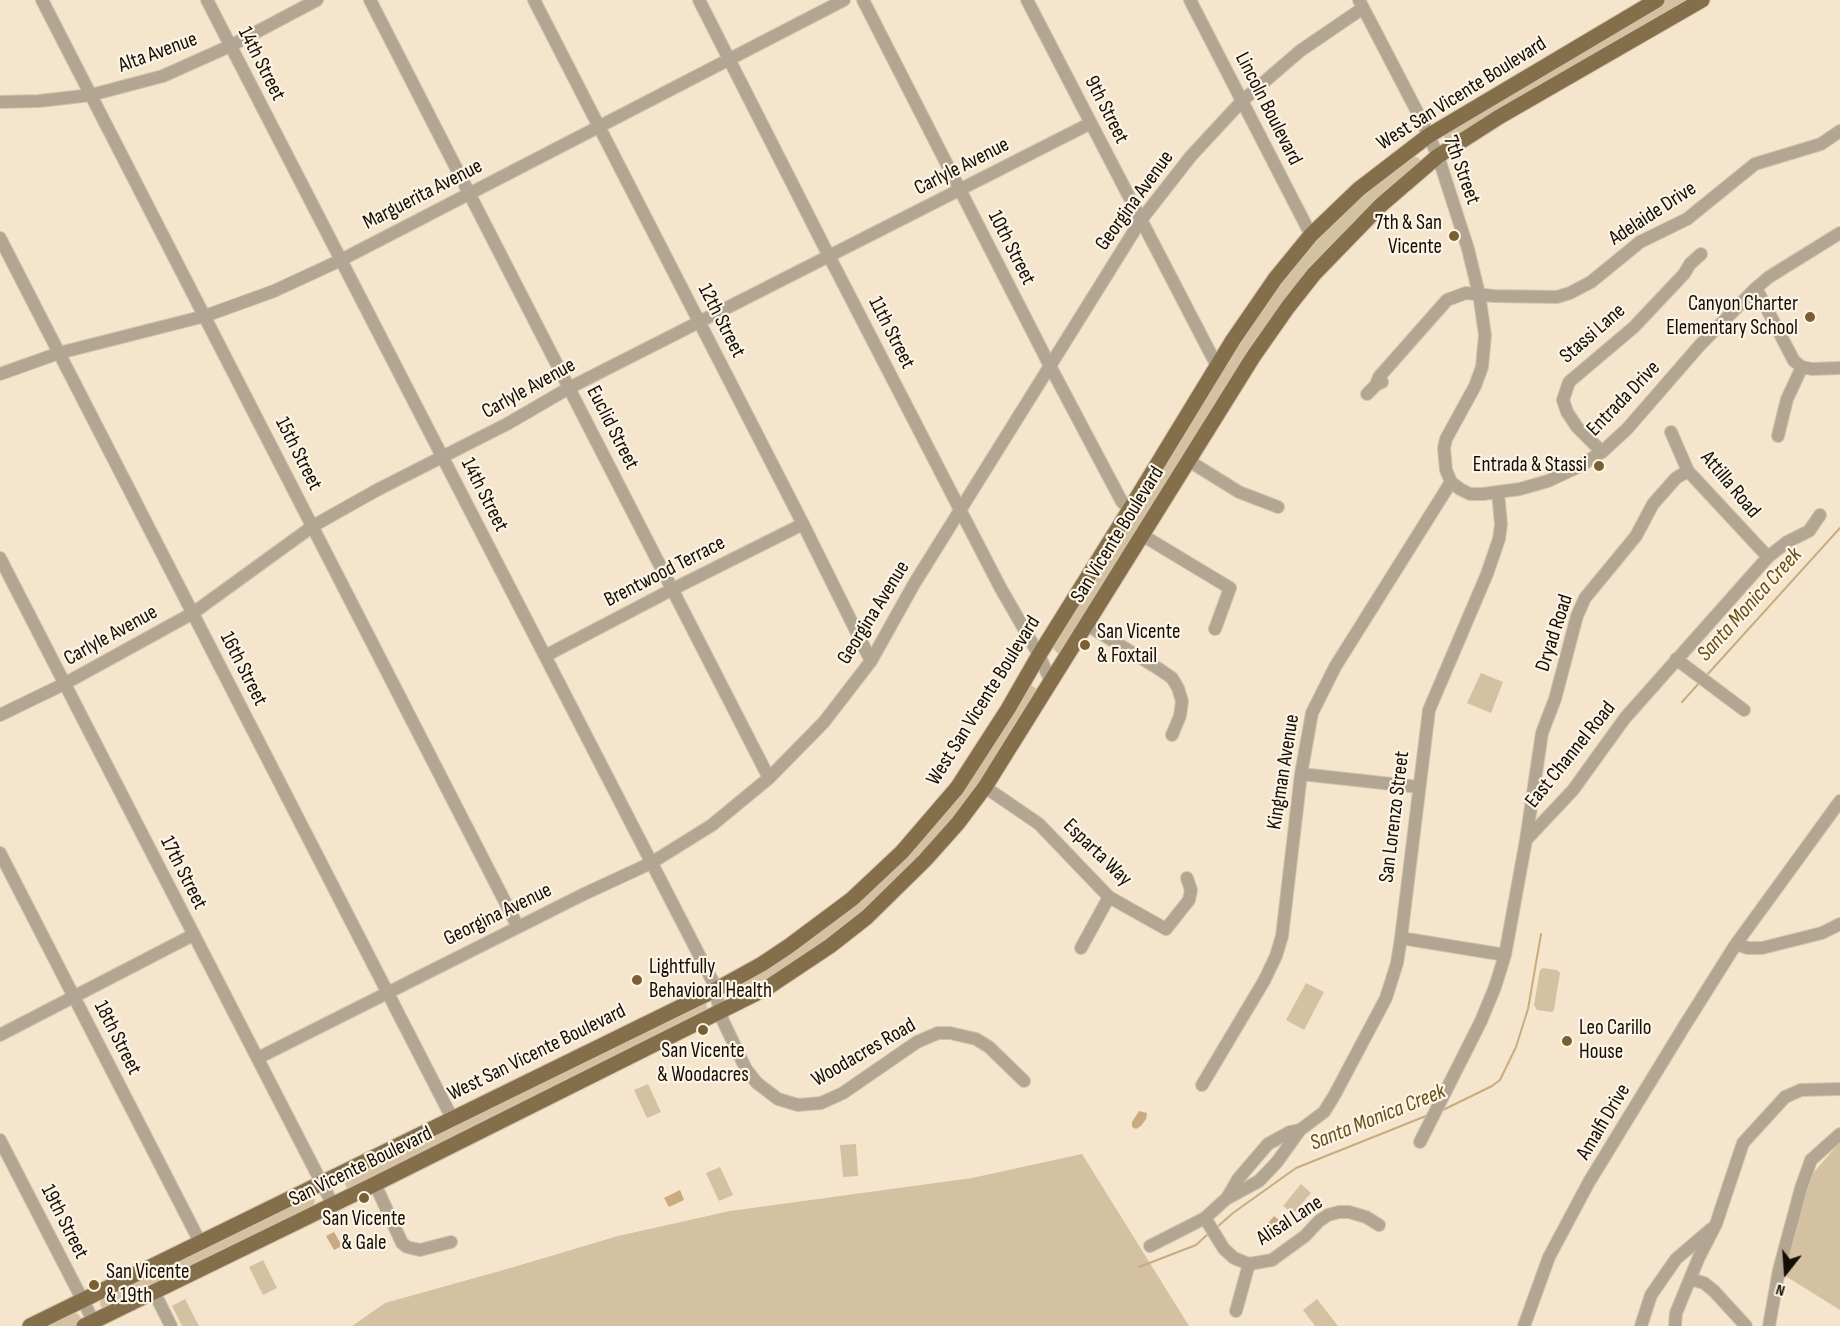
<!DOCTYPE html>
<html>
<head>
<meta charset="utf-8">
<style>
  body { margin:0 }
  #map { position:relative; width:1840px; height:1326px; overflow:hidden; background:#f5e5cd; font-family:"Sofia Sans Condensed",sans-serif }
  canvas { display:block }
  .north { position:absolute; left:1756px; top:1242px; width:60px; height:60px; -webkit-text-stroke:4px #fdf4e5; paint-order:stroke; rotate:197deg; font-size:16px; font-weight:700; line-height:24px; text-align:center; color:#130e06 }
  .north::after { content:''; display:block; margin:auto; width:21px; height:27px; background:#130e06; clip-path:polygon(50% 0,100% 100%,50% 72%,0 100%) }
</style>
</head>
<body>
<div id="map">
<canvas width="1840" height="1326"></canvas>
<div class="north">N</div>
</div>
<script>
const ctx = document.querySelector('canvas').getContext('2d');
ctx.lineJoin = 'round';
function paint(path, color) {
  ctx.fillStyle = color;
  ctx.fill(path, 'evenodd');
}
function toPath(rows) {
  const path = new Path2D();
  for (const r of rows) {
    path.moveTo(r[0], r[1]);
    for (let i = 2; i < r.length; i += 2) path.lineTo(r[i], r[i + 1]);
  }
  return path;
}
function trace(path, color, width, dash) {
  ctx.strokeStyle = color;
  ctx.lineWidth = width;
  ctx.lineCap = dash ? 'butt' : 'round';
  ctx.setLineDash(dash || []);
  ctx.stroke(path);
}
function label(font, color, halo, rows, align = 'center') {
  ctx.font = font + ' "Sofia Sans Condensed",sans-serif';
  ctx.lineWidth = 4.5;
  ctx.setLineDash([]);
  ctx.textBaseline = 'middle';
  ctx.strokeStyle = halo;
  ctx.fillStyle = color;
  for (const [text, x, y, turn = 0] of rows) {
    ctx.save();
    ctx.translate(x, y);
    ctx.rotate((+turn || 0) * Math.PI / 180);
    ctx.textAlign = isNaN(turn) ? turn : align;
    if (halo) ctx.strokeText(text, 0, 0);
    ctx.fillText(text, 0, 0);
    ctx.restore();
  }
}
paint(toPath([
  [1666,0,1692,0,1447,141,1444,138,1447,129],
  [1413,156,1419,158,1421,162,1362,213,1302,278,1060,656,1052,647,1254,322,1282,283,1317,241,1360,198],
  [1481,673,1503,682,1491,713,1467,703],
  [1031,685,1037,689,998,760,950,826,905,875,842,930,784,971,737,995,735,993,733,988,883,877,1026,688],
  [1543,968,1557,970,1560,973,1554,1010,1552,1012,1537,1010,1534,1005,1540,970],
  [1306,983,1324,992,1304,1030,1286,1020],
  [702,1002,706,1004,708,1010,348,1191,343,1179],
  [648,1084,661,1112,647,1118,634,1090],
  [1840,1142,1840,1310,1784,1275,1797,1219,1814,1172],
  [856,1144,858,1176,843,1177,840,1145],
  [1082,1154,1189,1326,352,1326,385,1303,507,1269,618,1236,730,1211,972,1178],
  [720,1167,733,1195,719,1201,706,1173],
  [1301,1184,1311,1193,1293,1214,1283,1206],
  [308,1197,315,1200,313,1207,103,1309,100,1305,101,1299],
  [263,1260,277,1288,263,1295,249,1267],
  [185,1299,199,1326,182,1326,172,1306],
  [1317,1299,1338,1326,1315,1326,1303,1310],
  [73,1312,78,1314,81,1318,81,1321,75,1326,45,1326]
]), '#d4c1a2');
paint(toPath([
  [1139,1111,1147,1113,1146,1119,1141,1126,1136,1129,1132,1127,1132,1122],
  [680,1190,684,1200,669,1207,664,1198],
  [1274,1216,1288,1227,1282,1234,1268,1223],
  [334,1232,342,1246,334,1250,326,1236]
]), '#c8ac7f');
trace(toPath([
  [1706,676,1840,528],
  [1682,702,1700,682],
  [1443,1110,1492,1086,1500,1080,1516,1047,1528,1009,1541,934],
  [1216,1228,1233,1213,1296,1168,1426,1116],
  [1139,1267,1196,1245,1209,1233]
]), '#c8ac7f', 2);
const minor = toPath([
  [42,0,518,927],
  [207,0,712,980,723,1021,746,1069,757,1083,778,1099,798,1105,821,1103,843,1093,917,1042,938,1033,950,1033,976,1039,989,1047,1024,1081],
  [370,0,769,778],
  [534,0,803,524,871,661],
  [699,0,829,256,1000,587,1039,655,1051,682],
  [863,0,1050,366,1122,502,1130,509],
  [1027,0,1217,366],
  [1190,0,1311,235],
  [1359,0,1422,121,1438,156,1468,249,1479,294,1485,335,1482,367,1475,386,1446,439,1444,448,1446,470,1451,482,1460,489,1470,494,1483,494,1520,489,1548,481,1578,467,1602,452,1627,429,1700,345,1756,288,1769,277,1840,233],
  [0,102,39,101,91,95,163,76,230,46,317,0],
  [0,238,452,1118],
  [1756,288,1794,361,1802,367,1812,369,1840,368],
  [0,374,59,353,205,316,274,291,341,260,844,0],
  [1376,385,1379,377,1447,300,1466,293,1494,296,1557,297,1570,293,1591,282,1640,242,1687,219,1755,164,1821,144,1840,131],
  [1367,394,1376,385,1382,382],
  [1671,432,1688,471,1768,557],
  [1778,436,1787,399,1802,367],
  [1602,452,1577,427,1567,412,1563,400,1569,382,1634,327,1684,274,1690,264,1701,254],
  [1189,461,1239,492,1278,507],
  [1142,535,1230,588,1215,629],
  [0,558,333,1205],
  [1087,625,1159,669,1172,678,1178,688,1182,701,1180,716,1172,735],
  [545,656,673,589,803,524],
  [1676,659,1744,710],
  [0,715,64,684,193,613,313,526,377,490,507,424,569,388,1091,123],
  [1301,774,1419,787],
  [985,787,1039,824,1109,897,1166,929,1189,900,1191,890,1187,878],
  [1526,840,1542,733,1555,699,1577,616,1585,598,1636,536,1653,504,1676,478,1688,471],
  [0,853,200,1242],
  [1401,938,1505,955],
  [1736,944,1748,948,1762,948,1822,933,1840,924],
  [1081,948,1109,897],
  [0,1035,193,935],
  [258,1058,582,895,651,863,712,825,769,778,824,722,871,661,914,584,1141,220,1191,156,1242,101,1300,51,1363,8],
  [1202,1085,1264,981,1276,956,1282,936,1301,774,1312,713,1335,667,1451,482],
  [0,1140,96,1326],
  [1420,1142,1481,1021,1495,987,1505,955,1526,840,1573,790,1625,718,1768,557,1787,542,1809,531,1820,515],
  [375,1184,402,1243,407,1247,420,1250,451,1242],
  [1227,1198,1238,1179,1268,1144,1290,1132,1300,1130],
  [1205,1218,1224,1249,1234,1258,1249,1264,1272,1260,1305,1236,1319,1221,1328,1215,1339,1212,1349,1212,1366,1217,1379,1225],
  [1150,1246,1205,1218,1226,1199,1259,1181,1277,1162,1300,1130,1324,1112,1334,1096,1386,998,1397,963,1401,938,1429,710,1487,574,1499,539,1501,524,1498,493],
  [1690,1279,1704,1283,1714,1291,1746,1326],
  [154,1292,171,1326],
  [1236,1311,1249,1264],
  [1524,1326,1549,1257,1589,1182,1685,1025,1736,944,1840,801],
  [1641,1326,1651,1295,1676,1259,1711,1229],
  [1675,1326,1676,1313,1699,1257,1716,1224,1743,1143,1785,1097,1801,1090,1840,1089],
  [1769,1326,1779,1270,1801,1188,1811,1160,1840,1134]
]);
const major = toPath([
  [30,1326,715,990,762,964,789,946,852,899,902,852,957,788,1008,709,1039,655,1130,509,1233,340,1275,279,1311,235,1359,189,1428,136,1657,0],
  [84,1326,375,1184,767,988,830,946,867,917,925,860,958,823,985,787,1253,357,1288,307,1314,274,1381,205,1438,156,1499,117,1702,0]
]);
trace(minor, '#d1c3ad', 14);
trace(major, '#d1c3ad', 17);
trace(minor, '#b2a693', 12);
trace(major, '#856f4b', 15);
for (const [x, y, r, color] of [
  [1454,236,6,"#7a5f31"],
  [1810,317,6,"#7a5f31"],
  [1599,466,6,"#7a5f31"],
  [1085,645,6,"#7a5f31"],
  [637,980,6,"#7a5f31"],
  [703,1030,6,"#7a5f31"],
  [1567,1041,6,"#7a5f31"],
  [364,1198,6,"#7a5f31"],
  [94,1285,6,"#7a5f31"]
]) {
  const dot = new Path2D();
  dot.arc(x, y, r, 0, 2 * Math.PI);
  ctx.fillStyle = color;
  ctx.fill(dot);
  trace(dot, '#fdf4e5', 2);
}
label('21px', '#130e06', '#fdf4e5', [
  ["Alta Avenue",158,53,-20],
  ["14th Street",261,64,63],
  ["West San Vicente Boulevard",1462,94,-32],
  ["Lincoln Boulevard",1268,109,63],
  ["9th Street",1106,110,63],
  ["Carlyle Avenue",962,167,-27],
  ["7th Street",1461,170,70],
  ["Marguerita Avenue",423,195,-27],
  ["Georgina Avenue",1135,201,-54],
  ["Adelaide Drive",1653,214,-33],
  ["10th Street",1011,248,63],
  ["12th Street",721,321,63],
  ["11th Street",891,333,63],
  ["Stassi Lane",1593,334,-41],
  ["Carlyle Avenue",529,389,-29],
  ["Entrada Drive",1624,399,-46],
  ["Euclid Street",612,428,63],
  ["15th Street",298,454,63],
  ["Attilla Road",1730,485,50],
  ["14th Street",484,495,63],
  ["San Vicente Boulevard",1118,535,-58],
  ["Brentwood Terrace",665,572,-27],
  ["Georgina Avenue",874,613,-58],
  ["Dryad Road",1555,633,-72],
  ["Carlyle Avenue",111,636,-29],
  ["16th Street",243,669,63],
  ["West San Vicente Boulevard",984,701,-58],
  ["East Channel Road",1571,755,-51],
  ["Kingman Avenue",1284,772,-81],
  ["San Lorenzo Street",1395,817,-83],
  ["Esparta Way",1097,853,44],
  ["17th Street",183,873,63],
  ["Georgina Avenue",498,915,-26],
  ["18th Street",117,1038,63],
  ["West San Vicente Boulevard",537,1053,-26],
  ["Woodacres Road",864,1053,-30],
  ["Amalfi Drive",1604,1122,-59],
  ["San Vicente Boulevard",361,1167,-26],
  ["Alisal Lane",1290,1221,-33],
  ["19th Street",64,1222,63]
]);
label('21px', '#130e06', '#fdf4e5', [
  ["7th & San",1442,224,"right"],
  ["Vicente",1442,248,"right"],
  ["Canyon Charter",1798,305,"right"],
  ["Elementary School",1798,329,"right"],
  ["Entrada & Stassi",1587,466,"right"],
  ["San Vicente",1097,633],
  ["& Foxtail",1097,657],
  ["Lightfully",649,968],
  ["Behavioral Health",649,992],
  ["Leo Carillo",1579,1029],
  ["House",1579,1053],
  ["San Vicente",703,1052,"center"],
  ["& Woodacres",703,1076,"center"],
  ["San Vicente",364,1220,"center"],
  ["& Gale",364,1244,"center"],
  ["San Vicente",106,1273],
  ["& 19th",106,1297]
], 'left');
label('italic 22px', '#694d17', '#fdf4e5', [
  ["Santa Monica Creek",1750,605,-48],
  ["Santa Monica Creek",1378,1118,-22]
]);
</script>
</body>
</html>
